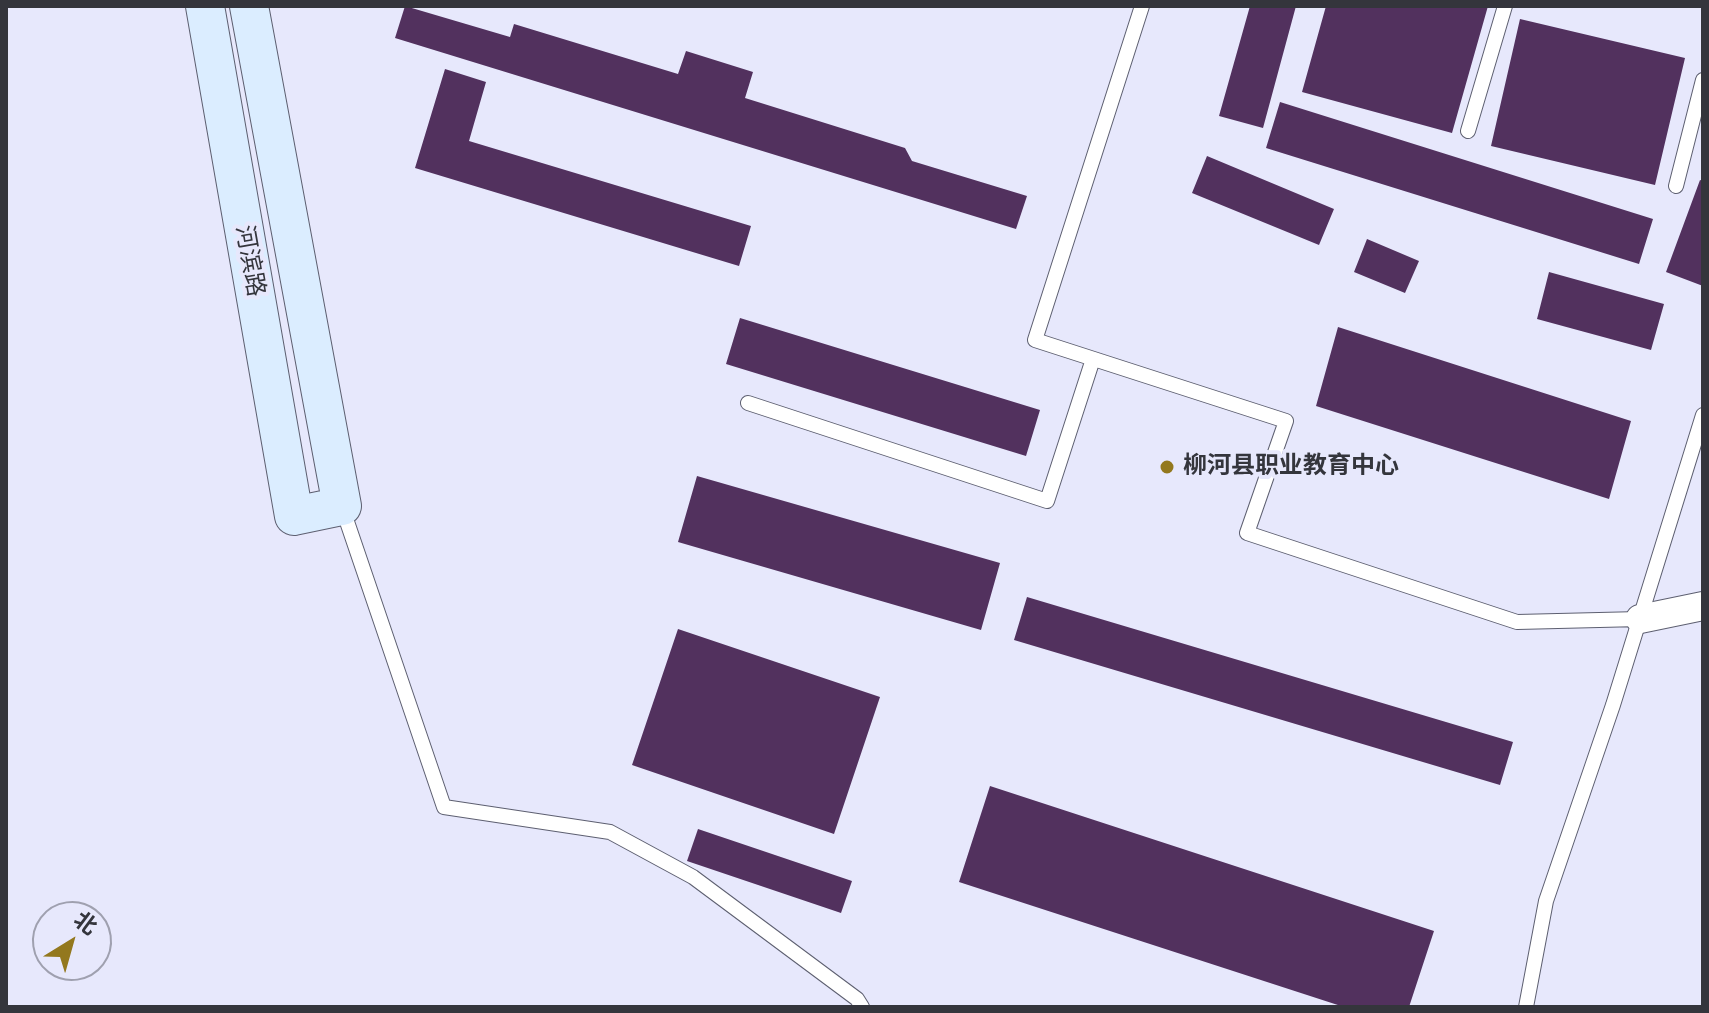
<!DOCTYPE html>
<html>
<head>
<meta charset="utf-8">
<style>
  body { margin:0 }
  #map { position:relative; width:1709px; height:1013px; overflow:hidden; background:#e7e8fc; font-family:"Varela Round","Noto Sans SC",sans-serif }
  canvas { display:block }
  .frame { position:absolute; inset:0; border:8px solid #34353c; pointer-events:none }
  .north { position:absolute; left:32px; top:901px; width:80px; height:80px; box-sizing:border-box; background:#e7e8fc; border:2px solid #9fa0af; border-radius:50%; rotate:37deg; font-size:22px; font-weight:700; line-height:32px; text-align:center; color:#34353c }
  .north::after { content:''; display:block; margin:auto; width:28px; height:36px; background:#93781e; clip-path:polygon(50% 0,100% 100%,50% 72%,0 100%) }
</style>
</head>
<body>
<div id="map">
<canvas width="1709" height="1013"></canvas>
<div class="frame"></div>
<div class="north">北</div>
</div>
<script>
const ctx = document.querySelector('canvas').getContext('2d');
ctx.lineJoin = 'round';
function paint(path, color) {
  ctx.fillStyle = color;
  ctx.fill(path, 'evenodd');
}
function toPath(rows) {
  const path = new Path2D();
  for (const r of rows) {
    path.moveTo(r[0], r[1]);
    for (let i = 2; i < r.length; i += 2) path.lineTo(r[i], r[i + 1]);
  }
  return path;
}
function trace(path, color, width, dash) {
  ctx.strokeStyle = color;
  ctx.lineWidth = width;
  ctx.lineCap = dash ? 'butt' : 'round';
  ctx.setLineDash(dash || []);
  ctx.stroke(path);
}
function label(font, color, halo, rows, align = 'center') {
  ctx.font = font + ' "Varela Round","Noto Sans SC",sans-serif';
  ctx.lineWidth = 8;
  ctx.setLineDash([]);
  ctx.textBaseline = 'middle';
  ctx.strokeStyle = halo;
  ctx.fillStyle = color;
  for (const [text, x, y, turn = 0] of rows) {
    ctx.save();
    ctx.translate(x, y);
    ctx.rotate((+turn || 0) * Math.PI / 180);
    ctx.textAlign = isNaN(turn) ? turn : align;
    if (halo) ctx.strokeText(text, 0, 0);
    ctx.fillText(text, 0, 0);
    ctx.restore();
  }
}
paint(toPath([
  [405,6,510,37,514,24,678,74,686,51,753,72,745,98,905,148,912,161,1027,196,1016,229,395,38],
  [1250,6,1296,6,1263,128,1219,116],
  [1326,6,1488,6,1452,133,1302,92],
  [1520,19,1685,58,1655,185,1491,146],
  [445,69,486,82,469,141,751,226,739,266,415,168],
  [1280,102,1653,219,1639,264,1266,148],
  [1207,156,1334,209,1319,245,1192,193],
  [1700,180,1703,181,1703,286,1666,272],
  [1367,239,1419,261,1405,293,1354,272],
  [1549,272,1664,304,1651,350,1537,319],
  [740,318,1040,410,1026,456,726,364],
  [1338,327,1631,421,1609,499,1316,406],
  [697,476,1000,563,981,630,678,542],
  [1027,597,1513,742,1500,785,1014,640],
  [678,629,880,697,834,834,632,765],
  [990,786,1434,931,1409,1007,1344,1007,959,882],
  [698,829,852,881,841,913,687,861]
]), '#52315e');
const lane = toPath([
  [1142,6,1035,340,1286,421,1247,533,1517,622,1640,619],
  [1468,131,1505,6],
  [1676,186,1703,80],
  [748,403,1047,501,1093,359],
  [342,507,444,807,610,832,693,877,857,999,862,1007],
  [1526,1007,1546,901,1613,705,1703,415]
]);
const street = toPath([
  [1640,619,1703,606]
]);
const secondary = toPath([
  [205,6,294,516,342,506,249,6]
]);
trace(lane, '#5d5f70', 16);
trace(street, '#5d5f70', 30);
trace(secondary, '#5d5f70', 40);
trace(lane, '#fff', 14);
trace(street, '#fff', 28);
trace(secondary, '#dbedff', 38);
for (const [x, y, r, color] of [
  [1167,467,8,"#93781e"]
]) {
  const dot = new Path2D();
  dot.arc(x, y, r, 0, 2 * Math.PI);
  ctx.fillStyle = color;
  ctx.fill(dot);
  trace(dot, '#e7e8fc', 3);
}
label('24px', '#34353c', '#e7e8fc', [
  ["河滨路",249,261,80]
]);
label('bold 24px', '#34353c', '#e7e8fc', [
  ["柳河县职业教育中心",1183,467]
], 'left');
</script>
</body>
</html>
